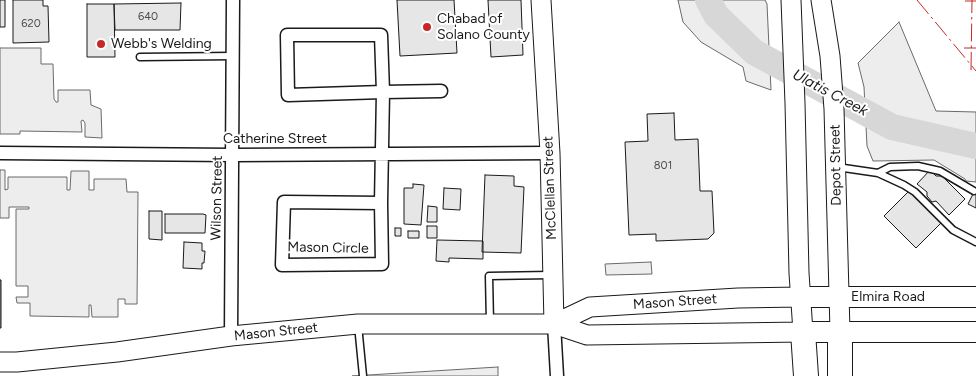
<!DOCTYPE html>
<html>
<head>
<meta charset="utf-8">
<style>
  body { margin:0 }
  canvas { display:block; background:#fff }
</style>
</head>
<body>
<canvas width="976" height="376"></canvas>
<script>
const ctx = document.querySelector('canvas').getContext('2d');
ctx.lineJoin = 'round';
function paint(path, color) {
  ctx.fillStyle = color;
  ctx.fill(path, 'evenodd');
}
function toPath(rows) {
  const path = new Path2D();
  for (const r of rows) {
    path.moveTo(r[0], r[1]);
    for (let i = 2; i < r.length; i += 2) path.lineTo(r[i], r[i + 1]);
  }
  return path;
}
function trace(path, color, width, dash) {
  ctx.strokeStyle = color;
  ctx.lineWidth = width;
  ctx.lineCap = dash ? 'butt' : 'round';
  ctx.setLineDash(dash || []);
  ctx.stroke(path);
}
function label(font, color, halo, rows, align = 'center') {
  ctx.font = font + ' Figtree,sans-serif';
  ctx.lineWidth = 4;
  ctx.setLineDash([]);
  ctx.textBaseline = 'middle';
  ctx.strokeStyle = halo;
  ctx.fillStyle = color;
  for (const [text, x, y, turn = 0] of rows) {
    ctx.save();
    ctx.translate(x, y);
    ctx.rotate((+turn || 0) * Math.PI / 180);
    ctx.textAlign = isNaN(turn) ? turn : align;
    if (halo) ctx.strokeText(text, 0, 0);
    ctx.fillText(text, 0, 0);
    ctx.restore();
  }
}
const built = toPath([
  [678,0,765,0,767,4,771,90,746,81,743,67,701,42,683,22,678,0],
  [899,22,936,111,976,112,976,182,966,181,965,179,934,160,873,161,867,146,864,87,858,63,899,22],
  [0,48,41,48,41,64,53,64,54,99,56,102,58,102,58,90,90,90,91,105,101,109,102,138,85,137,85,123,83,120,81,121,82,132,20,131,20,134,0,134,0,48],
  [0,170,5,170,5,190,8,189,8,177,67,177,67,190,70,190,71,171,89,171,89,190,94,190,94,179,126,179,127,192,138,192,137,304,125,304,125,299,118,299,118,317,92,317,91,305,89,305,89,317,30,316,30,303,17,303,16,297,28,297,28,286,16,286,16,209,29,209,29,207,9,207,9,218,0,218,0,170],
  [651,262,652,274,606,275,605,264,651,262],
  [498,367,498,376,352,376,498,367]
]);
paint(built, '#ededed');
trace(built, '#6a6a6a', 1);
trace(toPath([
  [708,0,716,15,754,52,892,127,976,146]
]), '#d7d7d7', 26);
const building = toPath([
  [0,0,5,0,5,27,0,27,0,0],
  [13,0,43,0,43,6,48,6,49,42,13,43,13,0],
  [397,0,454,0,457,53,400,56,397,0],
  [488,0,521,0,523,55,491,57,488,0],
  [181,3,180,30,115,30,114,4,181,3],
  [87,4,114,4,115,57,87,57,87,4],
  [674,113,675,140,698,139,700,191,712,191,714,233,708,239,656,241,656,234,629,235,625,142,648,141,647,114,674,113],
  [930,170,936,176,942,176,965,199,949,215,936,201,932,202,927,196,927,192,917,184,930,170],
  [485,175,514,176,514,186,524,187,521,253,482,252,485,175],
  [413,184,424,185,421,225,404,224,404,188,413,188,413,184],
  [444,188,461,189,460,210,443,209,444,188],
  [976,188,976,208,968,204,976,188],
  [909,191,941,223,916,248,884,216,909,191],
  [428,206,437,207,437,222,427,222,428,206],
  [149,211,162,211,162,240,149,239,149,211],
  [165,214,203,214,206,215,205,233,165,233,165,214],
  [427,226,437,226,437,238,427,238,427,226],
  [395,228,401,228,401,236,395,236,395,228],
  [408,231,419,231,419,238,408,238,408,231],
  [437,240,483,241,483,259,449,258,449,262,436,261,437,240],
  [184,242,202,243,202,251,205,251,204,263,202,263,202,269,183,268,184,242],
  [0,280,1,280,1,328,0,328,0,280]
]);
paint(building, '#e6e6e6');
trace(building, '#1a1a1a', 1);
const lane = toPath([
  [140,57,233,56],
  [837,167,878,173,904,185,915,192,953,230,976,242],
  [878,173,890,167,918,166,940,171,974,191],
  [490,323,489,276,551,275],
  [358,325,363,376]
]);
const street = toPath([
  [0,153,233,155,550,153],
  [381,203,284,202,282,265,382,264,381,203,383,92,381,35,287,35,288,95,383,92,441,91],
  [554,324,557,376],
  [231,336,233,0]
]);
const secondary = toPath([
  [541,0,550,153,554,324],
  [821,0,830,56,834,109,840,331],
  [554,324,590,307,738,298,800,297],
  [0,362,17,362,117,352,231,336,358,324,554,324,587,335,803,332,799,273,795,103,791,0]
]);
const primary = toPath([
  [800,297,976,297],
  [803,332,976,332]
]);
const highway = toPath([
  [840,331,840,376],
  [803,332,806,376]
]);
trace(lane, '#1a1a1a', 9);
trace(street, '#1a1a1a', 15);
trace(secondary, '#1a1a1a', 21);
trace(primary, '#1a1a1a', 22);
trace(highway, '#1a1a1a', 26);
trace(lane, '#fff', 6);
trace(street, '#fff', 12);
trace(secondary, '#fff', 19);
trace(primary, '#fff', 20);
trace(highway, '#fff', 24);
trace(toPath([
  [917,0,976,71],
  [965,1,976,1],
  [964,48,976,48],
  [971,70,972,0]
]), '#c62828', 1, [18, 4, 2.5, 4]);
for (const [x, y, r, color] of [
  [427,27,5,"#c62828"],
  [101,44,5,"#c62828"]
]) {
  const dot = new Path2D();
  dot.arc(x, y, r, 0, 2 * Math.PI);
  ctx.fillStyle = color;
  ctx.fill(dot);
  trace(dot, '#fff', 2);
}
label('11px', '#4d4d4d', null, [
  ["640",148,17],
  ["620",31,24],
  ["801",663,166]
]);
label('14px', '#1a1a1a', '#fff', [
  ["Chabad of",437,19],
  ["Solano County",437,35],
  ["Webb's Welding",111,44]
], 'left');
label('14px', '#1a1a1a', '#fff', [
  ["Catherine Street",275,139],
  ["Depot Street",836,165,-91],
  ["McClellan Street",550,188,-92],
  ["Wilson Street",217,198,-89],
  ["Mason Circle",328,248,1],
  ["Elmira Road",888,297],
  ["Mason Street",675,302,-4],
  ["Mason Street",276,332,-6]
]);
label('italic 15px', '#1a1a1a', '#fff', [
  ["Ulatis Creek",830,93,28]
]);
</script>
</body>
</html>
